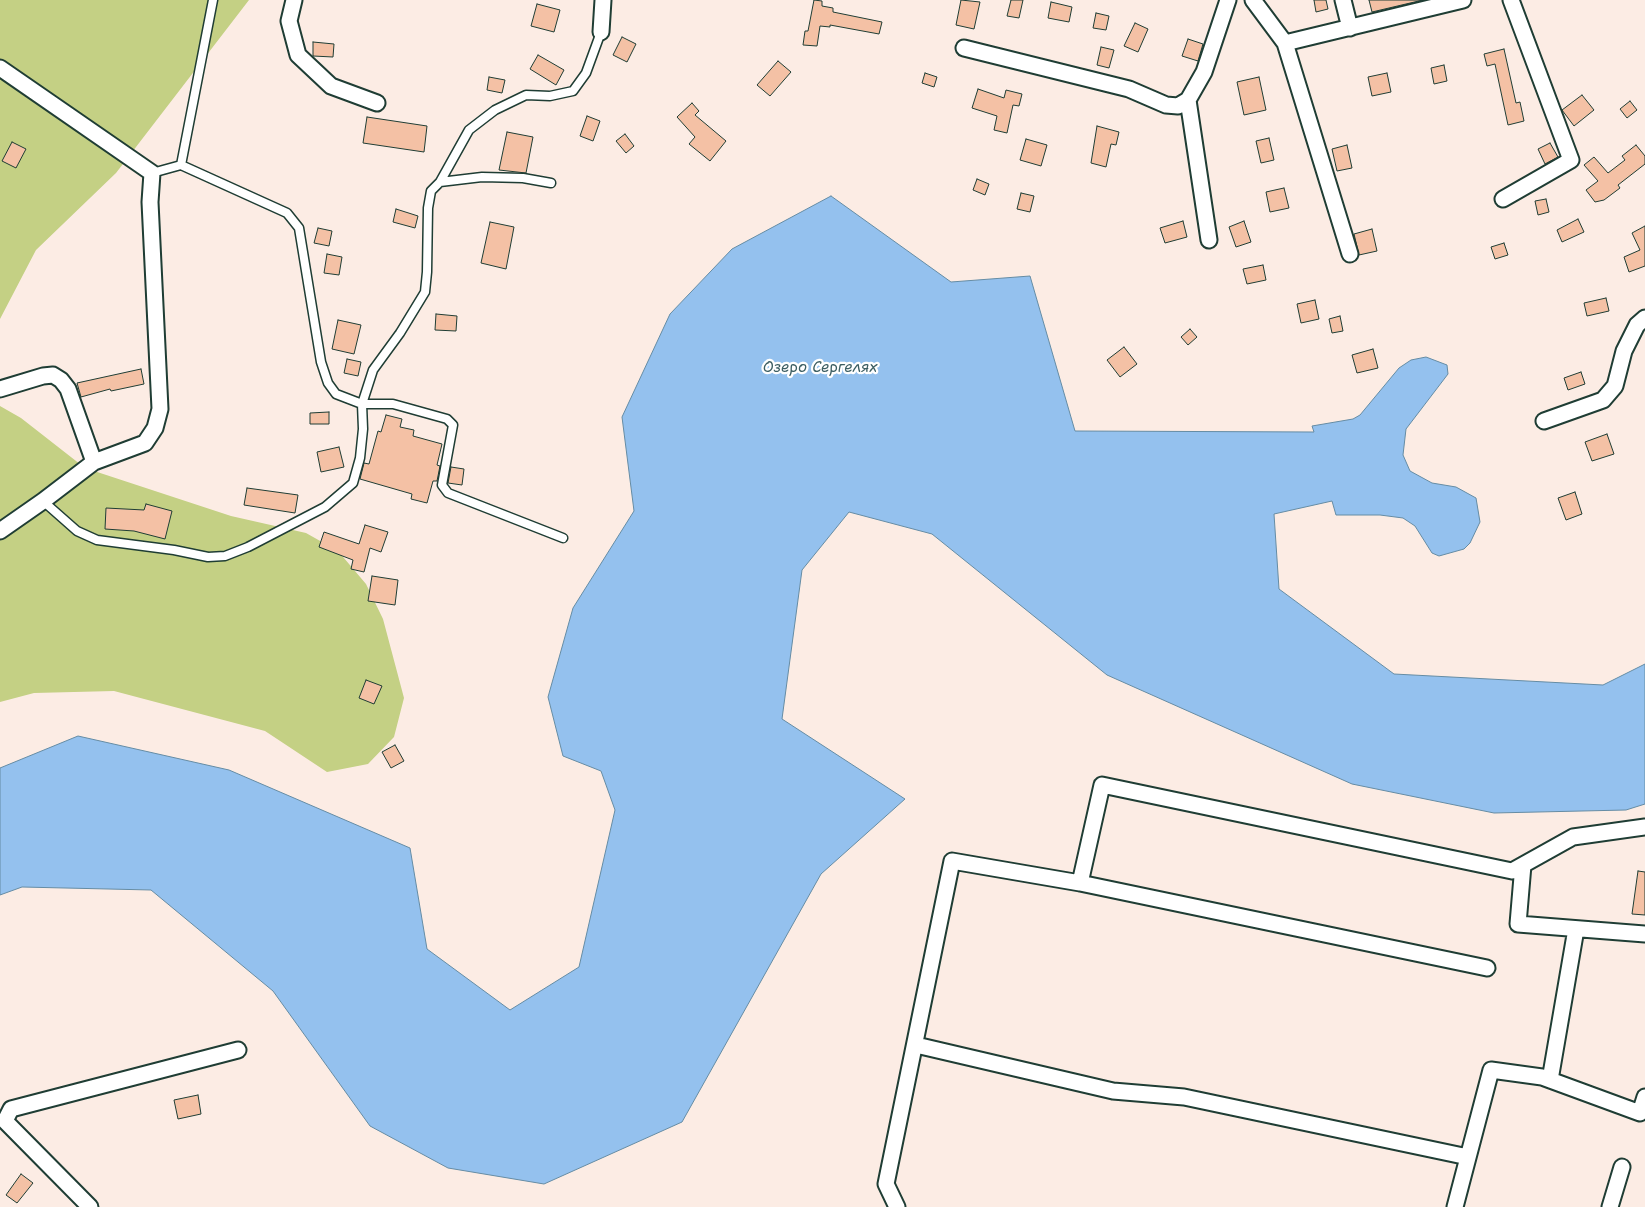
<!DOCTYPE html>
<html>
<head>
<meta charset="utf-8">
<style>
  body { margin:0 }
  canvas { display:block; background:#fcece4 }
</style>
</head>
<body>
<canvas width="1645" height="1207"></canvas>
<script>
const ctx = document.querySelector('canvas').getContext('2d');
ctx.lineJoin = 'round';
function paint(path, color) {
  ctx.fillStyle = color;
  ctx.fill(path, 'evenodd');
}
function toPath(rows) {
  const path = new Path2D();
  for (const r of rows) {
    path.moveTo(r[0], r[1]);
    for (let i = 2; i < r.length; i += 2) path.lineTo(r[i], r[i + 1]);
  }
  return path;
}
function trace(path, color, width, dash) {
  ctx.strokeStyle = color;
  ctx.lineWidth = width;
  ctx.lineCap = dash ? 'butt' : 'round';
  ctx.setLineDash(dash || []);
  ctx.stroke(path);
}
function label(font, color, halo, rows, align = 'center') {
  ctx.font = font + ' "Shantell Sans",sans-serif';
  ctx.lineWidth = 4.5;
  ctx.setLineDash([]);
  ctx.textBaseline = 'middle';
  ctx.strokeStyle = halo;
  ctx.fillStyle = color;
  for (const [text, x, y, turn = 0] of rows) {
    ctx.save();
    ctx.translate(x, y);
    ctx.rotate((+turn || 0) * Math.PI / 180);
    ctx.textAlign = isNaN(turn) ? turn : align;
    if (halo) ctx.strokeText(text, 0, 0);
    ctx.fillText(text, 0, 0);
    ctx.restore();
  }
}
paint(toPath([
  [0,0,249,0,116,173,36,250,0,319],
  [0,406,21,418,85,468,231,516,306,533,338,551,366,584,383,619,404,698,394,737,368,764,327,772,265,731,114,691,34,693,0,702]
]), '#c4d084');
const water = toPath([
  [831,196,951,282,1030,276,1075,431,1314,432,1312,426,1353,419,1360,415,1399,368,1411,360,1426,357,1447,365,1448,374,1406,429,1403,455,1410,471,1432,483,1456,487,1476,498,1480,522,1470,543,1464,549,1439,556,1432,553,1415,526,1403,518,1380,515,1336,515,1332,501,1274,514,1279,589,1394,674,1603,685,1645,664,1645,804,1626,810,1494,813,1352,784,1107,675,932,534,849,512,802,570,782,719,905,799,821,874,682,1122,544,1184,448,1168,370,1126,273,991,151,890,22,887,0,895,0,768,78,736,229,770,410,848,427,949,510,1010,579,967,615,810,601,771,563,756,548,697,573,608,634,511,622,417,670,314,732,249,831,196]
]);
paint(water, '#94c1ee');
trace(water, '#658ca4', 1);
const building = toPath([
  [814,0,822,1,822,6,833,8,833,12,882,22,879,34,830,25,830,27,820,26,817,46,803,45,805,31,808,31,814,0],
  [961,0,980,2,974,29,956,25,961,0],
  [1011,0,1023,0,1019,18,1007,16,1011,0],
  [1314,0,1326,0,1328,9,1316,12,1314,0],
  [1369,0,1423,0,1372,12,1369,0],
  [1051,2,1072,7,1069,22,1048,18,1051,2],
  [537,4,560,10,554,32,531,26,537,4],
  [1096,13,1109,16,1106,30,1093,28,1096,13],
  [1135,23,1148,29,1138,52,1124,46,1135,23],
  [622,37,636,44,627,62,613,55,622,37],
  [1188,39,1203,44,1198,61,1182,56,1188,39],
  [313,42,334,44,333,57,313,56,313,42],
  [1101,47,1114,50,1109,68,1097,65,1101,47],
  [1504,49,1516,103,1520,102,1524,121,1508,125,1495,64,1487,66,1484,54,1504,49],
  [538,55,564,70,556,85,530,69,538,55],
  [778,61,791,72,770,96,757,85,778,61],
  [1444,65,1447,81,1434,84,1431,68,1444,65],
  [925,73,937,77,934,87,922,83,925,73],
  [1387,73,1391,92,1372,96,1368,77,1387,73],
  [489,77,505,80,502,93,487,90,489,77],
  [1259,77,1266,110,1244,115,1237,82,1259,77],
  [978,89,1004,98,1006,90,1022,94,1019,106,1013,105,1007,133,994,130,997,116,972,108,978,89],
  [1582,95,1594,110,1574,126,1562,110,1582,95],
  [1630,101,1637,110,1627,118,1620,109,1630,101],
  [692,103,699,111,695,115,726,141,710,161,689,144,695,137,677,117,692,103],
  [587,116,600,121,593,141,580,136,587,116],
  [367,117,427,126,424,152,363,143,367,117],
  [1097,126,1119,132,1116,145,1111,144,1106,167,1091,163,1097,126],
  [507,132,533,137,526,173,499,170,507,132],
  [625,134,634,146,626,153,616,141,625,134],
  [1269,138,1274,160,1261,163,1256,141,1269,138],
  [1026,139,1047,145,1041,166,1020,160,1026,139],
  [12,142,26,149,16,168,2,161,12,142],
  [1550,143,1558,157,1545,164,1538,149,1550,143],
  [1347,145,1352,168,1337,171,1332,149,1347,145],
  [1636,145,1645,156,1645,164,1618,185,1620,188,1604,200,1595,202,1586,190,1598,181,1584,165,1594,157,1608,173,1625,160,1622,156,1636,145],
  [977,179,989,184,985,195,973,190,977,179],
  [1284,188,1289,208,1270,212,1266,192,1284,188],
  [1021,193,1034,196,1030,212,1017,209,1021,193],
  [1546,199,1549,212,1538,215,1535,201,1546,199],
  [396,209,418,216,415,228,393,222,396,209],
  [1578,219,1584,232,1562,242,1557,230,1578,219],
  [1183,221,1187,237,1165,243,1160,228,1183,221],
  [1244,221,1251,242,1236,247,1229,227,1244,221],
  [490,222,514,227,506,269,481,263,490,222],
  [1645,226,1645,266,1629,272,1624,257,1640,250,1632,233,1645,226],
  [318,228,332,231,329,246,314,243,318,228],
  [1372,229,1377,251,1359,255,1354,234,1372,229],
  [1504,243,1508,255,1495,259,1491,247,1504,243],
  [327,254,342,257,339,275,324,273,327,254],
  [1263,265,1266,280,1247,284,1243,269,1263,265],
  [1606,298,1609,311,1587,316,1584,303,1606,298],
  [1315,300,1319,319,1301,323,1297,304,1315,300],
  [436,314,457,316,456,331,435,330,436,314],
  [1340,316,1343,331,1332,333,1329,319,1340,316],
  [338,320,361,325,354,354,332,349,338,320],
  [1190,329,1197,337,1188,345,1181,337,1190,329],
  [1124,347,1137,364,1120,377,1107,360,1124,347],
  [1373,349,1378,368,1357,373,1352,355,1373,349],
  [347,359,361,362,358,376,344,373,347,359],
  [141,369,144,384,111,391,110,389,81,397,77,383,141,369],
  [1581,372,1585,384,1568,390,1564,378,1581,372],
  [329,412,329,424,310,424,310,413,329,412],
  [386,415,402,419,400,427,414,430,413,436,442,444,437,465,440,466,437,481,433,481,427,503,411,499,412,494,360,479,364,463,369,464,378,431,381,432,386,415],
  [1607,434,1614,454,1592,461,1585,442,1607,434],
  [339,447,344,467,321,472,317,452,339,447],
  [451,467,464,469,462,485,448,483,451,467],
  [247,488,298,495,295,513,244,505,247,488],
  [1575,492,1582,514,1566,520,1558,498,1575,492],
  [146,504,172,511,165,539,134,531,105,529,106,508,144,510,146,504],
  [365,525,388,532,381,552,370,548,364,572,351,569,353,560,319,547,324,532,359,544,365,525],
  [372,576,398,580,395,605,368,601,372,576],
  [366,680,382,686,374,704,359,698,366,680],
  [395,745,404,761,391,768,382,752,395,745],
  [1638,871,1645,872,1645,915,1632,914,1638,871],
  [198,1095,201,1114,178,1119,174,1100,198,1095],
  [21,1174,33,1183,17,1203,6,1195,21,1174]
]);
paint(building, '#f4c1a5');
trace(building, '#1f3d34', 1);
const service = toPath([
  [181,165,213,0],
  [440,182,469,130,495,110,526,95,550,96,573,91,586,73,601,32],
  [551,183,523,178,482,177,440,182,431,191,428,208,427,272,425,292,400,333,373,370,362,404,393,404,447,419,453,425,442,485,448,493,563,538],
  [43,501,77,531,97,540,174,550,208,557,225,556,248,547,325,507,353,483,360,458,363,429,362,404,336,394,328,383,321,362,299,228,287,213,181,165,152,173]
]);
const minor = toPath([
  [294,0,289,21,298,55,331,86,377,103],
  [1253,0,1285,43,1350,254],
  [1343,0,1350,28],
  [601,32,603,0],
  [1285,43,1463,0],
  [964,48,1129,89,1166,105,1178,106,1188,100],
  [0,68,152,173,150,202,160,409,155,428,145,443,94,462,43,501,0,531],
  [1503,199,1571,160,1511,0],
  [1209,240,1188,100,1204,72,1228,0],
  [0,389,43,376,53,375,61,380,68,389,94,462],
  [1544,421,1603,400,1615,386,1624,351,1637,325,1645,318],
  [1523,865,1518,924,1645,934],
  [1080,883,1102,785,1512,871,1573,837,1645,827],
  [916,1045,1113,1091,1184,1097,1468,1157],
  [1550,1080,1576,929],
  [90,1207,5,1121,11,1109,238,1050],
  [897,1207,886,1184,952,861,1080,883,1487,968],
  [1455,1207,1491,1070,1542,1077,1640,1113,1645,1097],
  [1610,1207,1622,1167]
]);
trace(service, '#1f3d34', 11);
trace(minor, '#1f3d34', 19);
trace(service, '#fff', 8);
trace(minor, '#fff', 15);
label('italic 15px', '#3c5e62', '#fff', [
  ["Озеро Сергелях",820,368]
]);
</script>
</body>
</html>
